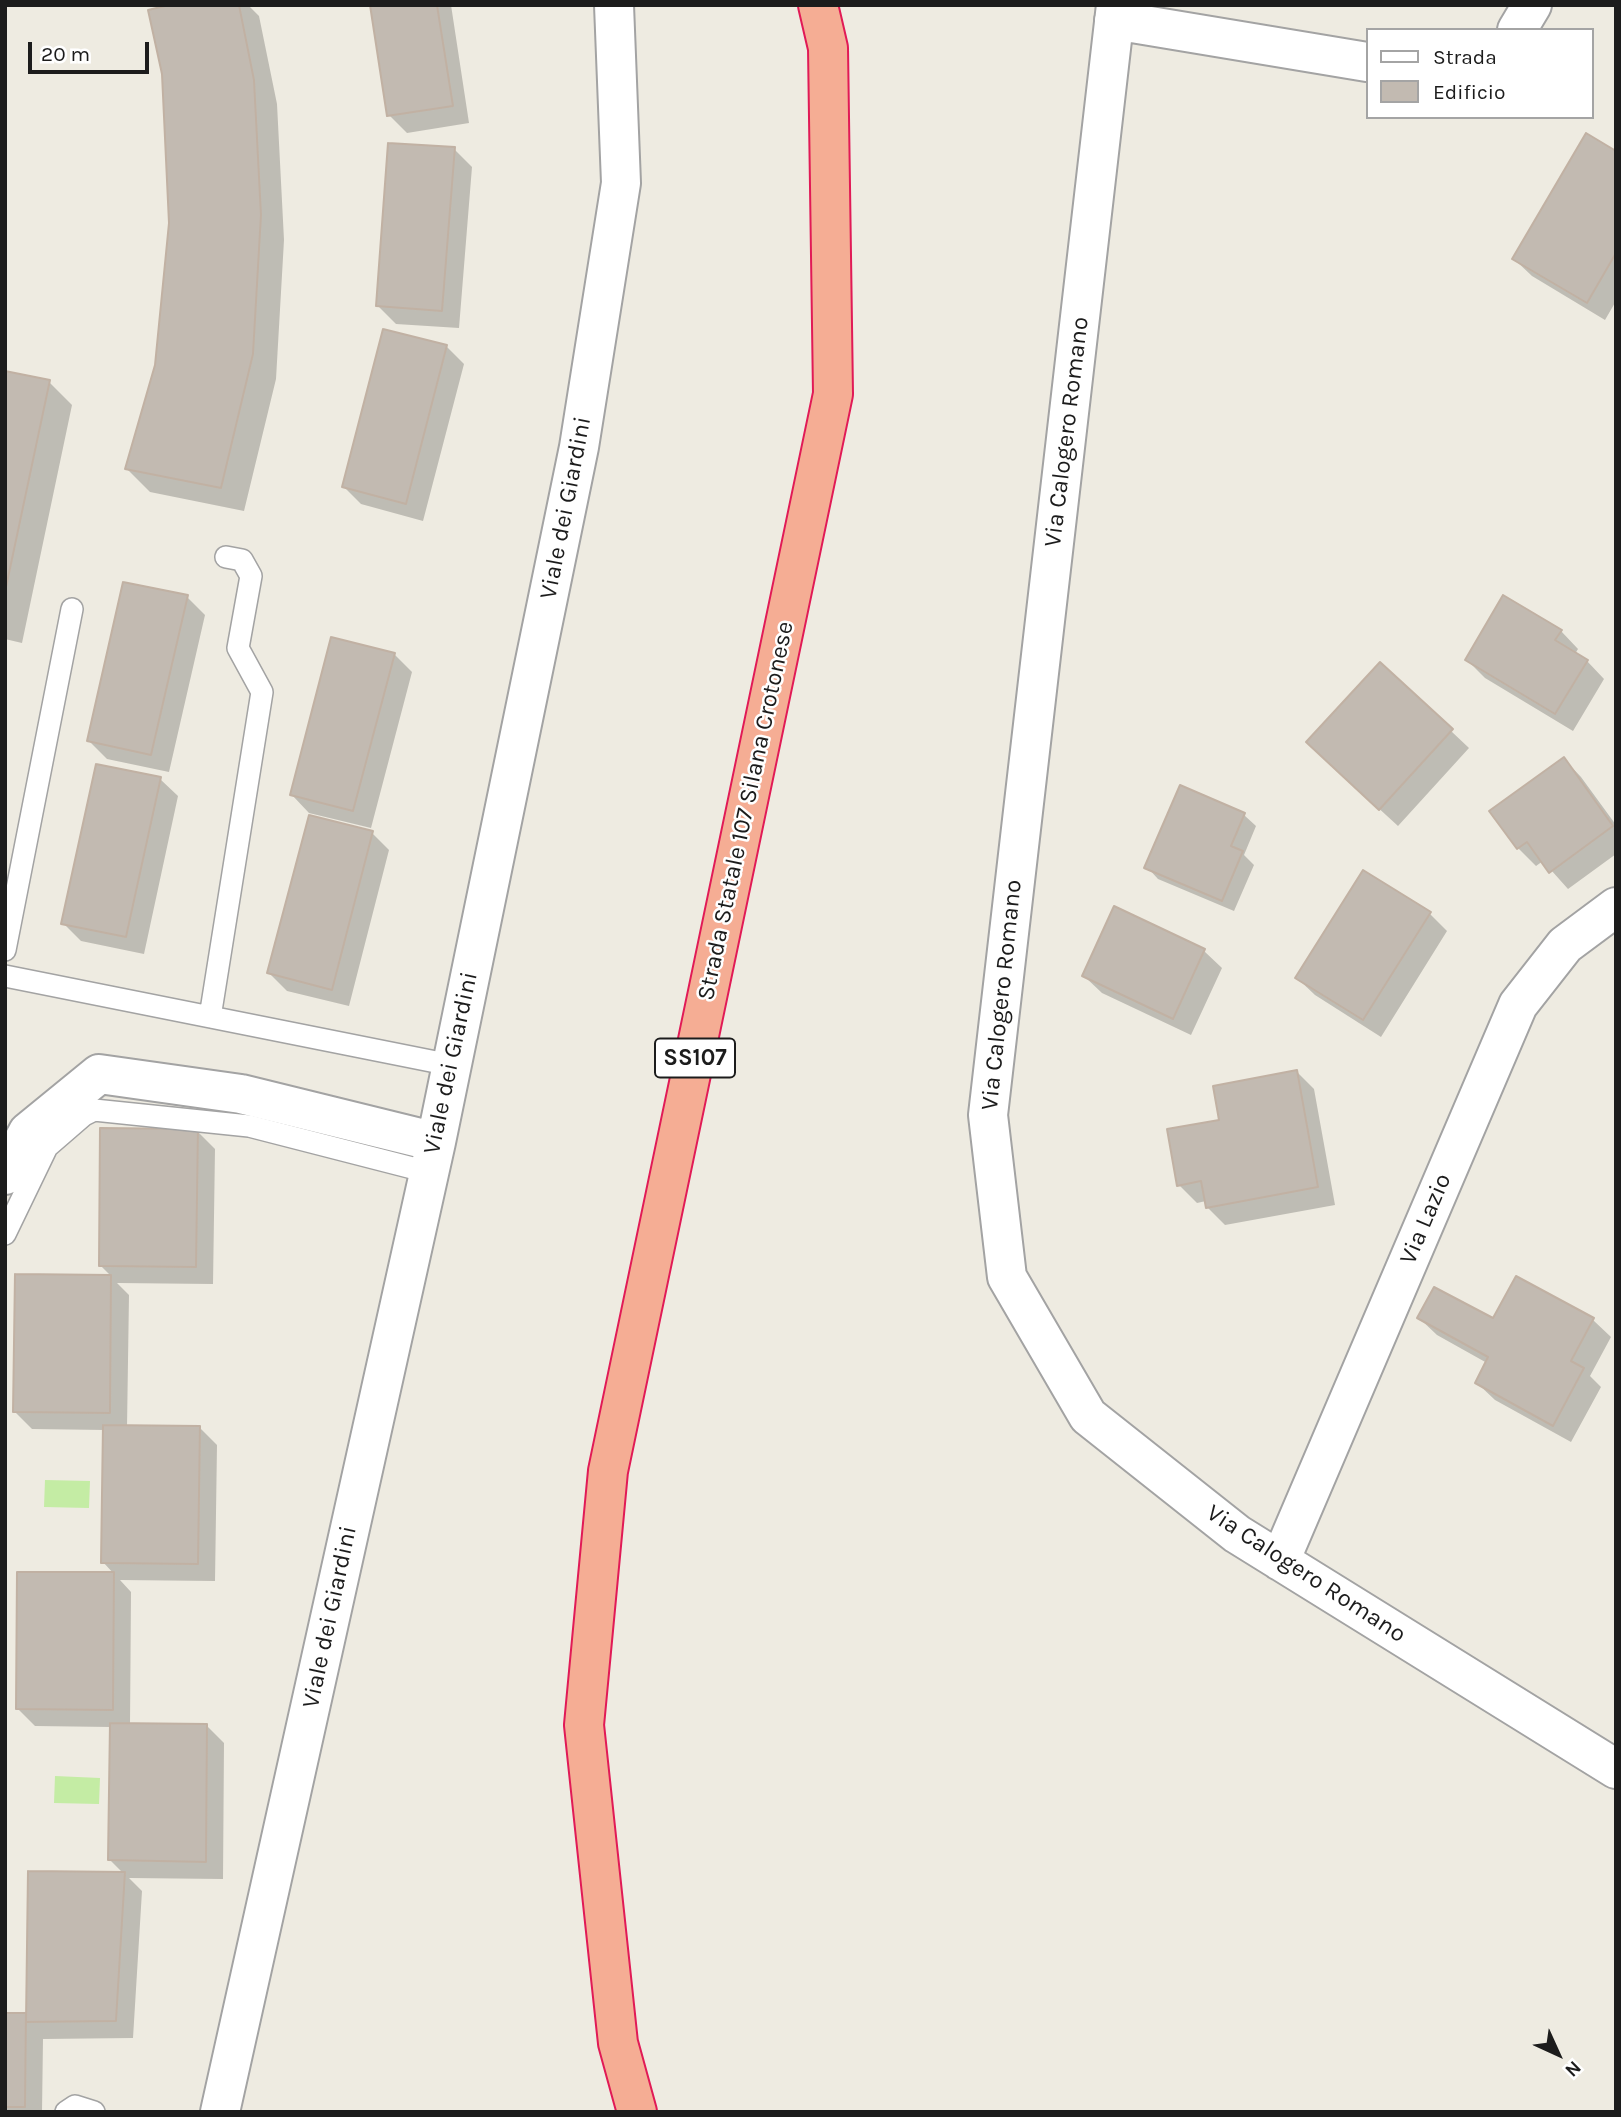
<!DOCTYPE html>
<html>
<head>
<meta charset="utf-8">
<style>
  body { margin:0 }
  #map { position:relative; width:1621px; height:2117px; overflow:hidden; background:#eeebe1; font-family:Karla,sans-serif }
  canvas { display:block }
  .frame { position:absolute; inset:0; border:7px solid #1c1c1c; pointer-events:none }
  .legend { position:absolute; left:1366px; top:28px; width:228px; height:91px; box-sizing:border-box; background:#fff; border:2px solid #a4a4a4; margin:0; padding:9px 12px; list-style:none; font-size:21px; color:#1c1c1c }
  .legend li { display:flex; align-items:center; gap:14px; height:35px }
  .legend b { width:35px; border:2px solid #a4a4a4 }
  .north { position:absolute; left:1523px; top:2019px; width:70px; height:70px; -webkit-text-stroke:5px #fff; paint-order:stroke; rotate:135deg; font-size:19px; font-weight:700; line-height:28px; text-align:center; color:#1c1c1c }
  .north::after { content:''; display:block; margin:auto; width:24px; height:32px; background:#1c1c1c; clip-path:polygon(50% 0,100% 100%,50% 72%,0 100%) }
  .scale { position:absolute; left:28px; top:42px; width:121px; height:32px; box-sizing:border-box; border:4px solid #1c1c1c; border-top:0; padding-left:9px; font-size:21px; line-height:24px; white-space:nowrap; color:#1c1c1c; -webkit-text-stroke:5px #fff; paint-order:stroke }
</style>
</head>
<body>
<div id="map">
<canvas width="1621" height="2117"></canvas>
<div class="frame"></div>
<ul class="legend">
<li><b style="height:9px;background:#fff"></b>Strada</li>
<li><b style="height:19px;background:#c2bab1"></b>Edificio</li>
</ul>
<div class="north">N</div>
<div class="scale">20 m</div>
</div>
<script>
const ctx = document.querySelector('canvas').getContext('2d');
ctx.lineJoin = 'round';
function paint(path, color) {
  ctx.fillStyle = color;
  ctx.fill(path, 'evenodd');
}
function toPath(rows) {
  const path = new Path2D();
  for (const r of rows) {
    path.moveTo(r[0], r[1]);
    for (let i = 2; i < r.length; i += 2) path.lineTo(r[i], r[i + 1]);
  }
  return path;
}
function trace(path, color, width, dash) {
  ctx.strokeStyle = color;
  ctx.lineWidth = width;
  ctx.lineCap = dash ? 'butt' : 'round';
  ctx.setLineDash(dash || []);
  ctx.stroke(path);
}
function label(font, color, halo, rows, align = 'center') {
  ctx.font = font + ' Karla,sans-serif';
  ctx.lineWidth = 5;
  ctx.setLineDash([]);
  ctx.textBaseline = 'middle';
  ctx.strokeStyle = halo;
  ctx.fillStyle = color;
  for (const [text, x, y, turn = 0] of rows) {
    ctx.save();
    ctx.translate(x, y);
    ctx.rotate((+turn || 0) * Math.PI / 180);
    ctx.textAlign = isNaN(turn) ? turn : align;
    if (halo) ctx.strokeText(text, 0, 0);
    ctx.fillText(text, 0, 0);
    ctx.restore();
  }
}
paint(toPath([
  [45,1480,90,1481,89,1508,44,1507],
  [55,1776,100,1778,99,1804,54,1803]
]), '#c4eca4');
paint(toPath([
  [178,5,248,5,259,16,277,104,284,240,276,379,244,511,150,492,127,469,156,365,171,223],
  [372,5,451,5,469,123,407,133,389,115],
  [454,149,472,167,459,328,396,324,378,306],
  [1616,153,1616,301,1605,320,1532,276,1514,259],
  [446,346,464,364,423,521,361,504,344,487],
  [5,373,49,382,72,405,22,643,5,639],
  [187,597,205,615,169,772,107,759,89,741],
  [1561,631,1578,649,1575,654,1587,661,1604,679,1573,731,1485,678,1467,660],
  [394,654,412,672,371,828,309,813,292,795],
  [1451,731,1469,748,1398,826,1326,760],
  [1564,759,1581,777,1616,825,1616,854,1568,889,1543,861,1536,866,1518,848],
  [160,779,178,796,144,954,81,941,63,923],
  [1181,788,1244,815,1256,826,1244,855,1254,865,1234,911,1158,879,1147,867],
  [372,833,389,850,349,1006,287,991,269,973],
  [1430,914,1447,931,1381,1037,1315,995,1297,978],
  [1204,951,1222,968,1191,1035,1102,993,1084,976],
  [1297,1072,1314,1089,1335,1205,1225,1225,1208,1208,1206,1201,1197,1203,1179,1185,1221,1121],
  [197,1131,215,1149,213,1284,117,1283,129,1295,127,1427,199,1427,217,1445,215,1581,120,1580,131,1592,130,1725,206,1725,224,1743,223,1879,129,1878,142,1891,133,2038,43,2039,42,2112,5,2112,5,2015,28,2015,123,1873,110,1860,111,1727,35,1726,17,1708,19,1573,114,1574,103,1562,105,1430,32,1429,14,1411,16,1276,112,1277,100,1265],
  [1517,1278,1593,1320,1611,1337,1590,1376,1601,1387,1571,1442,1495,1400,1477,1383,1487,1363,1437,1335,1419,1318,1494,1320]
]), '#0003');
const building = toPath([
  [169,5,239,5,254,80,261,215,253,354,221,488,125,469,155,365,169,223,162,74,148,10,169,5],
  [370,5,437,5,453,106,387,116,370,5],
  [1586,133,1616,151,1616,253,1587,303,1512,259,1586,133],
  [388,143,455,147,442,311,376,306,388,143],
  [383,329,447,345,406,504,342,487,383,329],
  [5,371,50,380,5,592,5,371],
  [123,582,188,595,151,755,87,741,123,582],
  [1503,595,1562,630,1555,640,1588,660,1555,714,1465,660,1503,595],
  [331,637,395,653,353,811,290,795,331,637],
  [1380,662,1453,729,1379,810,1306,742,1380,662],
  [1564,757,1613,826,1549,873,1527,842,1517,849,1489,811,1564,757],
  [96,764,161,777,126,937,61,924,96,764],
  [1180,785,1245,813,1231,846,1243,851,1222,901,1144,868,1180,785],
  [309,815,373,831,332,990,267,973,309,815],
  [1363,870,1431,912,1363,1020,1295,978,1363,870],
  [1114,906,1205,949,1173,1019,1082,976,1114,906],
  [1297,1070,1318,1187,1206,1208,1201,1181,1177,1186,1167,1129,1219,1120,1213,1086,1297,1070],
  [100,1128,198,1129,196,1267,99,1266,100,1128],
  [15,1274,111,1275,110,1413,13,1412,15,1274],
  [1516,1276,1594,1318,1571,1361,1584,1368,1553,1426,1475,1383,1488,1357,1417,1318,1434,1287,1493,1318,1516,1276],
  [103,1425,200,1426,198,1564,101,1563,103,1425],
  [17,1572,114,1572,113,1710,16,1709,17,1572],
  [110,1723,207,1724,206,1862,108,1860,110,1723],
  [28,1871,125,1872,116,2021,26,2022,28,1871],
  [5,2013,26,2013,25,2107,5,2107,5,2013]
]);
paint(building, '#c2bab1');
trace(building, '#c1b1a3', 2);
const service = toPath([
  [5,950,72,609],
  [5,976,451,1065],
  [210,1017,262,692,238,648,251,576,242,560,226,557],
  [5,1234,47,1147,84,1115,94,1110,249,1126,428,1172],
  [66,2112,75,2106,94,2112]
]);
const minor = toPath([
  [1116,5,988,1115,1007,1277,1088,1416,1237,1534,1616,1769],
  [1114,20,1367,62],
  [1517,30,1532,5],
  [5,1175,28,1132,99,1074,241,1094,436,1142],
  [1280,1561,1518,1005,1565,945,1616,907],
  [220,2112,436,1142,579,447,621,183,614,5]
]);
const trunk = toPath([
  [637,2112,618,2043,584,1725,608,1471,833,394,828,48,818,5]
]);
trace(service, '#a3a3a3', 24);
trace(minor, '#a3a3a3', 42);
trace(trunk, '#e11a56', 42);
trace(service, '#fff', 21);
trace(minor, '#fff', 38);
trace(trunk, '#f5ad94', 38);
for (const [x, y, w] of [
  [695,1058,80]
]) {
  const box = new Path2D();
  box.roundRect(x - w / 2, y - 19.5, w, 39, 5);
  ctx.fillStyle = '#fff';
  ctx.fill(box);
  trace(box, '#1c1c1c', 2);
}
label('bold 23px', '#1c1c1c', null, [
  ["SS107",695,1058]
]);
label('24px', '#1c1c1c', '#fff', [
  ["Via Calogero Romano",1067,432,-83],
  ["Viale dei Giardini",566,508,-79],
  ["Strada Statale 107 Silana Crotonese",746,811,-78],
  ["Via Calogero Romano",1002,995,-84],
  ["Viale dei Giardini",451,1063,-78],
  ["Via Lazio",1426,1219,-67],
  ["Via Calogero Romano",1306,1574,33],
  ["Viale dei Giardini",330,1617,-78]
]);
</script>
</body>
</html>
